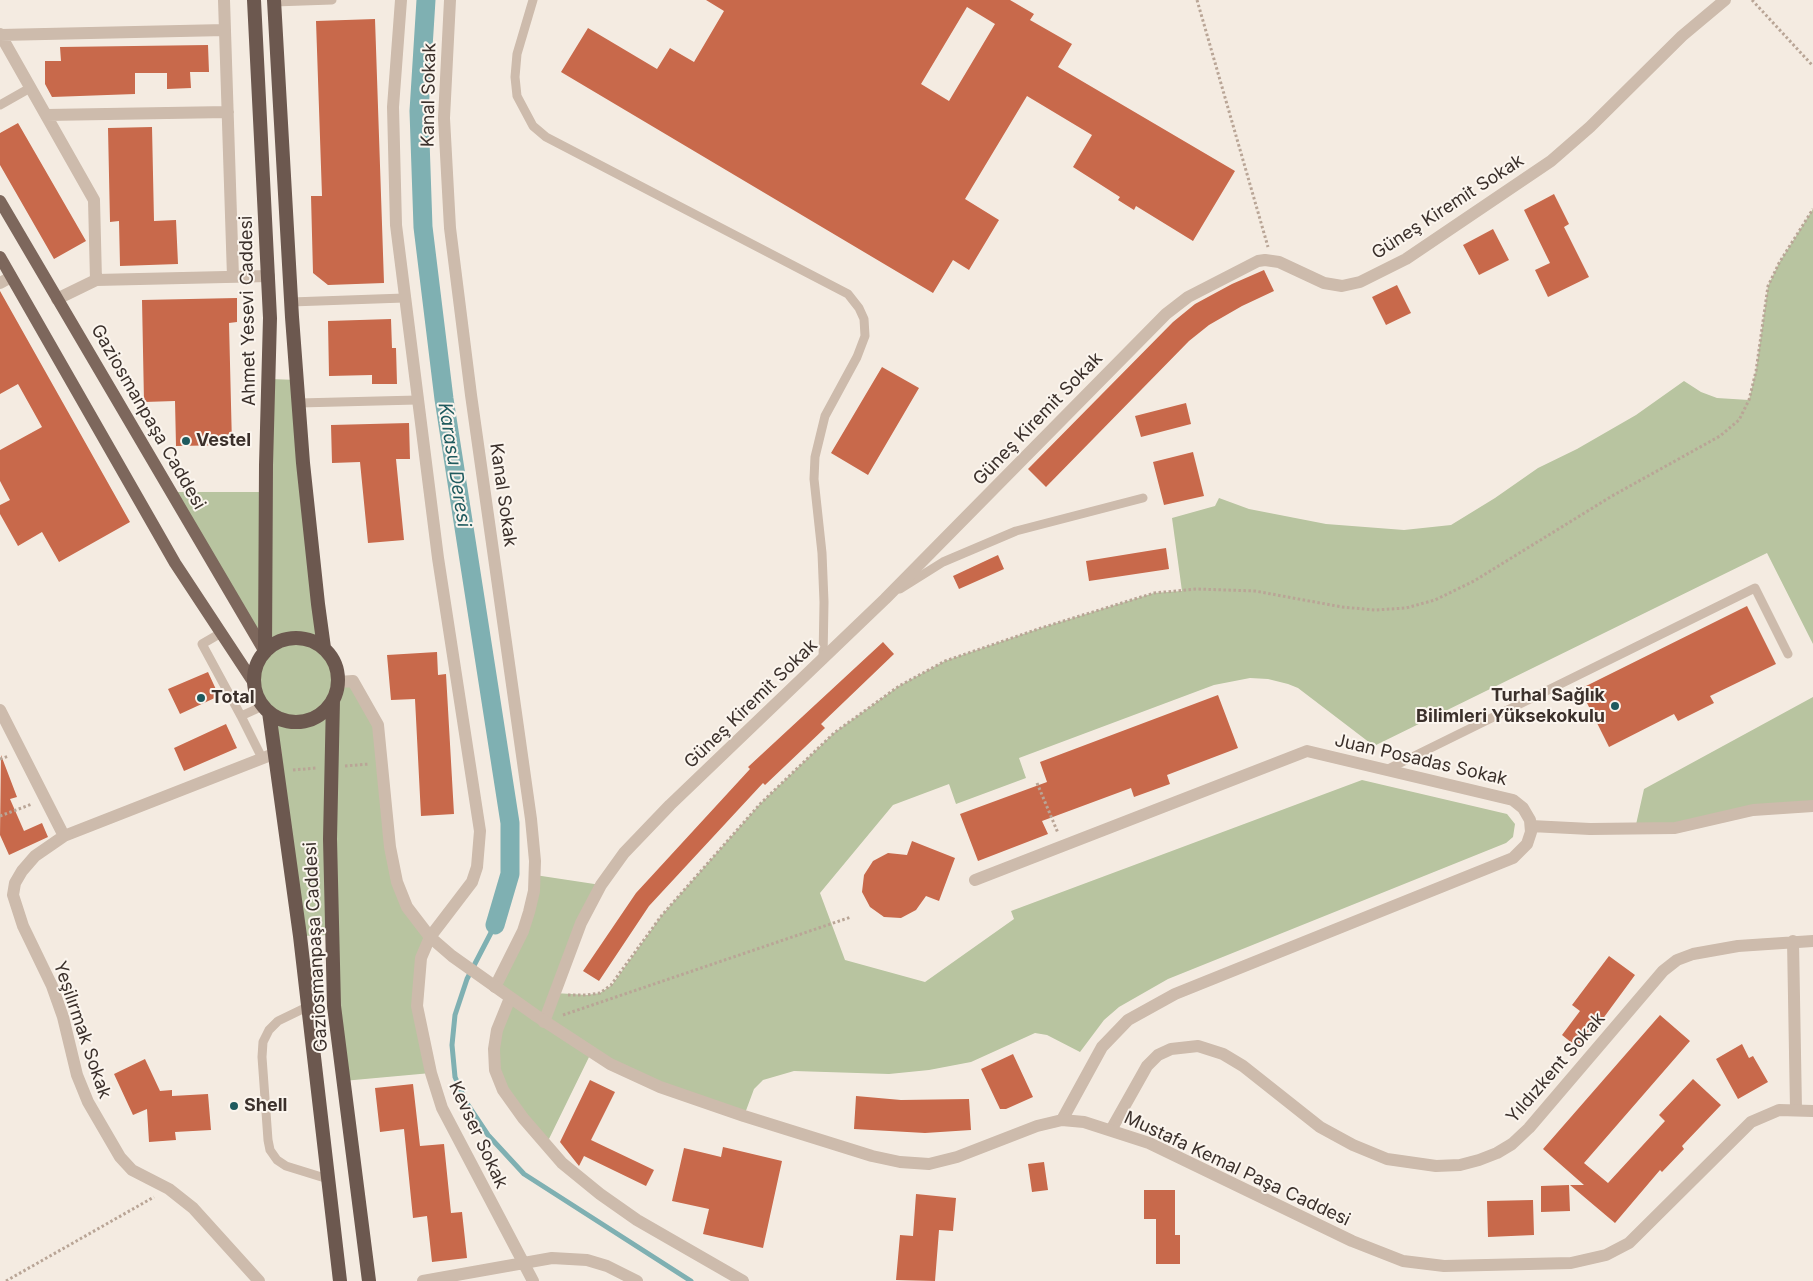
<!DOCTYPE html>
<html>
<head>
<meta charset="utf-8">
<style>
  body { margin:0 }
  canvas { display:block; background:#f4ebe1 }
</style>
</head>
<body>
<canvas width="1813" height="1281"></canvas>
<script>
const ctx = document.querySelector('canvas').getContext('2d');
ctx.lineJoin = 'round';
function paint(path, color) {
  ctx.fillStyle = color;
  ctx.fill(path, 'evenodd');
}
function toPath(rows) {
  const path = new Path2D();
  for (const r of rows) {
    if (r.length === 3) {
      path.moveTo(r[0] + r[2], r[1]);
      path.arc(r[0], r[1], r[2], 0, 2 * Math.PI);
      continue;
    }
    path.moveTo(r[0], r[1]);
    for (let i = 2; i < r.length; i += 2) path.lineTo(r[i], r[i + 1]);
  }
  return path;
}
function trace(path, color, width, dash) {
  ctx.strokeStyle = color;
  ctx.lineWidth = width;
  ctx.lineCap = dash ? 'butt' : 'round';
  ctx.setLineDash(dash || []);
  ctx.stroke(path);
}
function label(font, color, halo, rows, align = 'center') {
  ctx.font = font + ' Inter,sans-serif';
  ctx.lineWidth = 4;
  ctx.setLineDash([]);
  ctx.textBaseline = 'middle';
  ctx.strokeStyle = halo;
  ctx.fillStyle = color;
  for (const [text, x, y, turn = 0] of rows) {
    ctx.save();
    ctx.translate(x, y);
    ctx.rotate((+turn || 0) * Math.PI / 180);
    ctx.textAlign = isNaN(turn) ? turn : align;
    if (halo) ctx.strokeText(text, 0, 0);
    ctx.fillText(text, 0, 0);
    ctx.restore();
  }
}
paint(toPath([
  [1813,209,1813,644,1767,553,1374,746,1298,688,1288,684,1268,679,1250,678,1214,685,1019,758,1026,778,956,804,949,784,893,805,820,893,845,960,925,982,1014,919,1011,911,1362,780,1507,814,1515,824,1513,837,1506,843,1168,979,1119,1007,1104,1020,1080,1052,1047,1035,1035,1033,971,1062,929,1070,889,1074,794,1071,763,1080,754,1089,744,1116,591,1053,546,1145,503,1090,494,1049,510,998,495,987,523,931,535,875,601,885,555,993,587,995,600,993,612,985,662,915,760,804,834,733,899,686,945,661,1041,628,1154,593,1182,591,1172,518,1215,506,1219,498,1249,509,1326,524,1404,530,1451,525,1495,498,1538,468,1577,449,1636,415,1684,381,1701,392,1717,398,1749,400,1756,370,1768,286,1779,263],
  [270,379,297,380,324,648,335,664,339,682,353,681,378,725,397,882,430,937,418,981,431,1073,343,1081,330,935,300,936,263,706,254,683,256,667,264,652,169,492,265,492],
  [1813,697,1813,806,1635,829,1644,789]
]), '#b8c4a0');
trace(toPath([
  [495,925,467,979,455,1015,452,1045,455,1077,466,1102,488,1135,524,1174,691,1281]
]), '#7fb0b2', 5);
trace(toPath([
  [426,0,419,111,423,227,444,399,510,823,510,874,495,925]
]), '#7fb0b2', 19);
paint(toPath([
  [706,0,1010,0,1034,14,1030,20,1072,44,1058,67,1235,171,1193,241,1136,206,1134,210,1118,200,1120,197,1073,167,1092,135,1027,96,965,199,999,220,969,270,953,260,933,293,561,72,588,28,657,69,670,48,694,62,724,11],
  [967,7,995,24,949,101,921,84],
  [375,19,384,283,328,285,313,273,311,196,322,196,316,21],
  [208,45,209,72,190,72,191,88,167,89,167,73,135,73,135,94,52,97,45,84,45,61,61,61,60,47],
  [18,123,86,241,54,259,0,165,0,133],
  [152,127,154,221,176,220,178,264,120,266,119,221,110,222,108,128],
  [1554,194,1569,224,1564,227,1589,277,1548,297,1535,270,1550,263,1524,210],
  [1493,229,1509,260,1479,275,1463,245],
  [1264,270,1274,291,1242,306,1209,325,1189,341,1046,487,1028,469,1173,322,1195,304,1232,284],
  [1397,285,1411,313,1386,325,1372,297],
  [0,291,130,522,59,562,42,532,18,546,0,514,0,505,10,500,0,481,0,450,42,427,18,384,0,394],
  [237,298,237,322,229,323,232,445,176,446,175,401,144,402,142,300],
  [391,319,392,348,396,348,397,384,372,384,372,375,329,376,328,321],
  [882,367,919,388,868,475,831,453],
  [1186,403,1191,424,1141,437,1135,416],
  [409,423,410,459,396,459,404,540,368,543,360,462,332,463,331,425],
  [1193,452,1204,496,1164,505,1153,462],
  [1166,548,1169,569,1089,581,1086,561],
  [998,555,1004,569,959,589,953,576],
  [1747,606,1776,664,1710,696,1714,703,1678,721,1674,714,1609,747,1580,689],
  [883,642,894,654,821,724,825,728,765,785,763,783,649,906,599,981,583,971,636,893,750,769,748,767],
  [437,652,438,675,446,674,454,814,421,816,415,699,391,700,387,655],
  [208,672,219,696,180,714,168,689],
  [1218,695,1238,748,1167,775,1170,784,1134,797,1131,788,1042,821,1048,834,978,861,960,814,1047,782,1040,762],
  [226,724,237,748,184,771,174,748],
  [1,755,17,797,10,799,24,831,42,823,48,837,9,855,0,835],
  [912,841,955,858,939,901,926,896,916,910,901,918,884,917,870,907,862,892,864,875,873,861,888,853,907,855],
  [1609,956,1635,975,1599,1024,1596,1022,1577,1047,1562,1035,1580,1011,1572,1005],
  [1660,1015,1690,1041,1584,1163,1608,1183,1665,1121,1659,1115,1693,1079,1721,1105,1682,1146,1684,1149,1662,1172,1660,1170,1615,1223,1570,1185,1584,1185,1543,1149],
  [1742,1044,1749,1058,1753,1056,1768,1082,1738,1099,1716,1059],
  [1013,1054,1033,1097,1006,1109,1000,1109,981,1069],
  [145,1059,160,1091,172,1090,172,1096,208,1094,211,1130,175,1132,176,1140,149,1142,147,1109,133,1115,114,1074],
  [590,1080,615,1092,591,1140,654,1170,646,1186,584,1156,579,1166,560,1142],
  [413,1084,420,1146,444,1144,451,1213,462,1212,467,1258,432,1262,427,1216,413,1218,404,1129,380,1132,375,1088],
  [856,1096,901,1100,969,1099,971,1130,925,1133,854,1129],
  [723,1147,782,1161,763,1248,703,1234,709,1209,672,1201,684,1148,721,1157],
  [1044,1162,1048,1190,1032,1192,1028,1164],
  [1569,1185,1570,1211,1541,1212,1541,1186],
  [1144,1190,1175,1190,1175,1235,1180,1235,1180,1264,1156,1264,1156,1219,1144,1219],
  [916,1194,956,1198,953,1231,939,1230,935,1281,896,1280,900,1235,913,1236],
  [1533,1200,1534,1235,1488,1237,1487,1201]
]), '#c8694b');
trace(toPath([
  [1197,0,1268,247],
  [1752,0,1813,66],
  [0,759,9,756],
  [345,766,369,764],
  [293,770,316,768],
  [1037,783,1058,833],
  [0,816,32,804],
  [568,995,587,995,600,993,611,985,662,915,760,804,834,733,899,686,945,661,1041,628,1154,593,1197,589,1255,591,1342,607,1375,610,1406,608,1435,600,1474,581,1612,496,1720,436,1739,420,1749,400,1756,371,1768,286,1779,263,1813,209],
  [563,1015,851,917],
  [6,1281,154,1197]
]), '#b9a596', 3, [2.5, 2.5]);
trace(toPath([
  [533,0,517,54,515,77,517,96,533,126,546,137,848,294,859,308,864,319,865,336,857,357,825,416,815,457,814,479,822,553,824,602,823,660],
  [274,2,332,0],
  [0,105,30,88],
  [291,302,404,298],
  [299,403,417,400],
  [900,589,943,562,1016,531,1143,498],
  [221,633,202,644,241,716,263,706],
  [241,716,262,758],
  [1386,770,1755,588,1788,654],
  [309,1006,278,1021,269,1030,263,1042,262,1057,268,1140,270,1150,277,1160,286,1166,328,1179]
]), '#cdbbac', 9);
trace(toPath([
  [224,0,233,277],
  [401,0,393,107,396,225,438,558,480,831,477,867,472,882,430,937,421,958,417,1006,431,1073,442,1108,533,1281],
  [450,0,444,118,450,228,471,395,531,819,535,861,534,891,529,912,523,931,495,987],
  [0,34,94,200,96,280],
  [0,35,225,30],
  [46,115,228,112],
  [0,283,11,277],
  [57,299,96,280,269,276],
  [0,710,64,836,276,753],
  [1531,826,1590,829,1675,828,1753,810,1813,806],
  [64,836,35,856,22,871,15,883,13,895,23,926,52,986,63,1017,77,1075,88,1102,120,1157,132,1170,169,1189,193,1208,259,1281],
  [975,880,1307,751,1513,800,1523,808,1530,820,1531,832,1527,844,1513,858,1175,994,1128,1020,1102,1047,1062,1120],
  [1793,941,1796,1109],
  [510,998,497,1030,494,1049,495,1070,503,1090,523,1118,562,1163,600,1194,637,1220,743,1281],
  [544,1022,581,923,601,885,624,853,670,805,885,599,1166,314,1188,297,1258,261,1265,260,1279,262,1324,283,1342,286,1360,282,1406,259,1551,161,1590,127,1682,36,1725,0],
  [1111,1130,1147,1066,1158,1055,1171,1049,1198,1046,1223,1054,1243,1066,1320,1127,1353,1145,1387,1159,1436,1166,1460,1165,1479,1160,1497,1153,1512,1144,1529,1128,1663,971,1677,960,1693,954,1738,946,1813,941],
  [423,1281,552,1258,587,1260,607,1266,637,1281]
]), '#cdbbac', 12);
trace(toPath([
  [339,682,353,681,378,725,390,847,397,882,407,907,430,937,452,956,538,1017,610,1064,660,1087,744,1116,872,1156,900,1162,929,1164,957,1157,1037,1126,1062,1120,1084,1122,1149,1143,1352,1241,1403,1261,1444,1266,1571,1263,1606,1255,1629,1243,1751,1122,1779,1110,1813,1111]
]), '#cdbbac', 12);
trace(toPath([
  [0,201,265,652],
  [0,257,175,563,254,683]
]), '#7d675c', 12);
trace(toPath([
  [254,0,270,318,266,465,265,652],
  [274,0,292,317,303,463,318,604,324,648],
  [296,680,42],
  [333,700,330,839,334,1006,369,1281],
  [269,712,300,936,340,1281]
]), '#6c584f', 14);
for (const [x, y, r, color] of [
  [186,441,5,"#1f5a5e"],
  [201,698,5,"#1f5a5e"],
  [1615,706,5,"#1f5a5e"],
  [234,1106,5,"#1f5a5e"]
]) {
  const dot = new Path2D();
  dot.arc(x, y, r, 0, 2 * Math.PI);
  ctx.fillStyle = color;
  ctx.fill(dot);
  trace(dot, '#fbf5ee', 2);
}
label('18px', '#3b302b', '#fbf5ee', [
  ["Kanal Sokak",429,95,-89],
  ["Güneş Kiremit Sokak",1448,207,-33],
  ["Ahmet Yesevi Caddesi",248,311,-91],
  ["Gaziosmanpaşa Caddesi",148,417,60],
  ["Güneş Kiremit Sokak",1038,419,-46],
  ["Kanal Sokak",503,495,82],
  ["Güneş Kiremit Sokak",751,704,-44],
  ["Juan Posadas Sokak",1421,760,13],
  ["Gaziosmanpaşa Caddesi",316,947,-93],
  ["Yeşilırmak Sokak",82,1030,71],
  ["Yıldızkent Sokak",1556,1068,-49],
  ["Kevser Sokak",478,1135,65],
  ["Mustafa Kemal Paşa Caddesi",1237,1169,25]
]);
label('bold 18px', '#3b302b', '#fbf5ee', [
  ["Vestel",196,441],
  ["Turhal Sağlık",1605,696,"right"],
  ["Bilimleri Yüksekokulu",1605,717,"right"],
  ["Total",211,698],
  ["Shell",244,1106]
], 'left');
label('italic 19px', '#1f5a5e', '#fbf5ee', [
  ["Karasu Deresi",454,465,81]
]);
</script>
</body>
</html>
